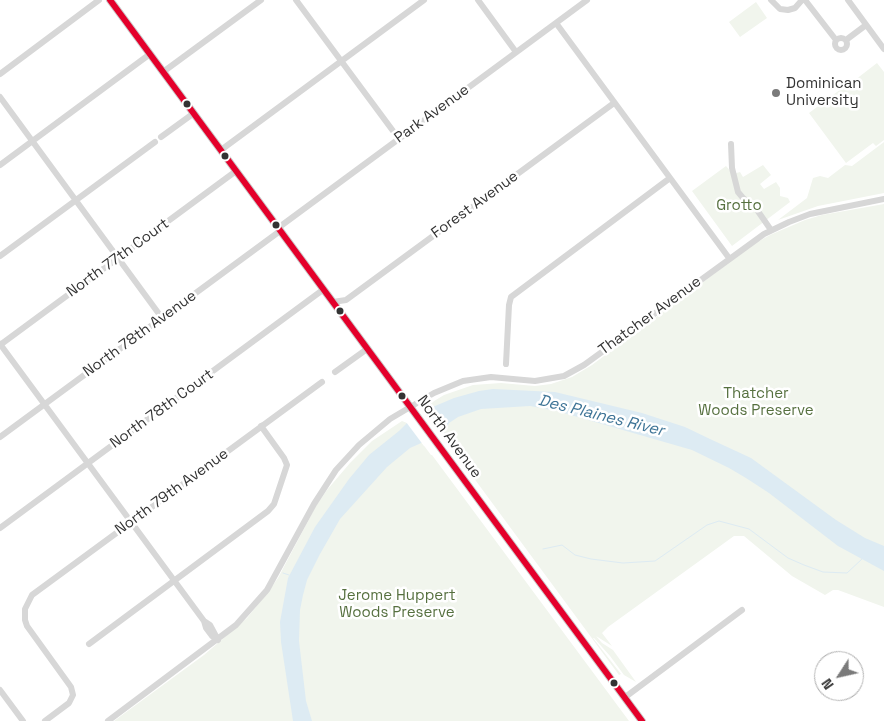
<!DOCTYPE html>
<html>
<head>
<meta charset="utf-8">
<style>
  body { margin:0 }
  #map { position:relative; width:884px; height:721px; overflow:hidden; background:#fff; font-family:"Space Grotesk",sans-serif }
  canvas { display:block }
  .north { position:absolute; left:814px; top:651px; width:50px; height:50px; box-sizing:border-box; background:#fff; border:1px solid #adadad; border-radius:50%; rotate:235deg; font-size:14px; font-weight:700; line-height:20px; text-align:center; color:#333 }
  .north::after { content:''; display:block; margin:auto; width:18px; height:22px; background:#7a7a7a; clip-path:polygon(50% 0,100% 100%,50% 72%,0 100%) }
</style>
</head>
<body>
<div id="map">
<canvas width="884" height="721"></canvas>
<div class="north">N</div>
</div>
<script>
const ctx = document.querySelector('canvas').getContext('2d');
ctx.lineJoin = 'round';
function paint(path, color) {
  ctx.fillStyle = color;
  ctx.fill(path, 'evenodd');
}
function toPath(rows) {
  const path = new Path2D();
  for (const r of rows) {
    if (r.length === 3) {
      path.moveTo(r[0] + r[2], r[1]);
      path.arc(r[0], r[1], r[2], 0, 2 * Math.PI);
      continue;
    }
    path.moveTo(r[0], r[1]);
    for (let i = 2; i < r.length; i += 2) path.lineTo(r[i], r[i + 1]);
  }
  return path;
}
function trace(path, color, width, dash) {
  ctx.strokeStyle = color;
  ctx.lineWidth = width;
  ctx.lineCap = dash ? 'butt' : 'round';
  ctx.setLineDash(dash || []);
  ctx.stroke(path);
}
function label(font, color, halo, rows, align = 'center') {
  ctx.font = font + ' "Space Grotesk",sans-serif';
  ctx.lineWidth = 5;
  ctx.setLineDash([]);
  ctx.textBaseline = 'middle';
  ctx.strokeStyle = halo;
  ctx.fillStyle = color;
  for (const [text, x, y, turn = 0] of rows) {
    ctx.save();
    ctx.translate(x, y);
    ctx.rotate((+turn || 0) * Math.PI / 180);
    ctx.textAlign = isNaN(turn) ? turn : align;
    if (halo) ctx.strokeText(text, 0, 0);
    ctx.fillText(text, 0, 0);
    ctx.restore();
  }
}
paint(toPath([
  [756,2,767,18,740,37,729,22],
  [877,63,884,72,884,140,876,146,873,143,846,163,809,113,841,89,842,90],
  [884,142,884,193,818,206,778,220,807,198,813,178,820,176,828,178,845,165,852,166],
  [763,165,771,175,760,184,764,189,776,182,780,188,780,196,788,198,790,202,732,246,692,191,726,166,733,174,740,172,743,177],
  [884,204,884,607,838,590,833,590,825,595,792,576,744,536,734,536,608,627,602,633,612,646,596,636,602,643,613,650,636,682,624,675,610,656,594,638,593,638,621,674,619,675,448,443,450,441,426,409,426,406,444,395,473,385,501,383,535,386,551,384,572,377,592,365,754,244,770,235,805,220,822,215],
  [402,421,407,423,431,455,432,455,629,721,114,721,204,655,247,618,268,592,278,578,316,506,327,490,350,463,372,441]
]), '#f1f5ed');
paint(toPath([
  [493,389,555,392,642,413,685,427,710,439,751,458,836,520,865,538,884,546,884,571,838,546,769,493,746,478,729,468,692,450,557,411,530,406,481,409,458,417,449,423,444,433,410,448,387,467,340,519,320,554,307,580,303,595,300,610,299,641,306,701,312,721,293,721,281,642,280,622,288,578,315,527,349,479,369,455,399,431,407,423,428,409,454,398,479,391]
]), '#ddebf3');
paint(toPath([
  [426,408,445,435,424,446,406,422]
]), '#fff');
trace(toPath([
  [543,549,562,545,575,555,591,559,623,563,655,561,707,525,719,521,749,529,788,558,804,565,823,572,847,573,862,559],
  [283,573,289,575]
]), '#ddebf3', 1);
trace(toPath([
  [296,0,399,139],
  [478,0,516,52],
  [771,0,780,9,788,10,795,8,802,0],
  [805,0,836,40],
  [848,0,884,49],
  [556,23,729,258],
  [841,44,6],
  [846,40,866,25],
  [163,72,261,0],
  [0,74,99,0],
  [0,97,162,318],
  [161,137,194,113],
  [731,144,732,168,738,192,743,198,755,207,771,230],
  [221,150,424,0],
  [0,165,150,54],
  [278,228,587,0],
  [0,256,155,142],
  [333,302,346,300,614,103],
  [0,344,204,621,206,628,212,636,218,640],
  [0,345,236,171],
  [506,364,509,305,511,297,670,178],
  [335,372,367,349],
  [0,437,280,231],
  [0,528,324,289],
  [204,621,210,625,218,640],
  [89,644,268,511,274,504,287,465,284,458,261,426],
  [0,690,23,721],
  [624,698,742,610],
  [45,721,69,703,73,695,71,687,27,626,25,620,25,609,32,595,322,382],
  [108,721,236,625,267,590,314,504,336,470,359,445,390,419,434,393,463,381,491,377,535,381,564,376,584,365,764,234,789,222,810,214,884,199]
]), '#d7d7d7', 6);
trace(toPath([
  [110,0,642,721]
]), '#cacaca', 8);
trace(toPath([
  [110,0,642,721]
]), '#e4002b', 6);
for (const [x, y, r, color] of [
  [776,93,5,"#7a7a7a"],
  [187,104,4.5,"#333"],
  [225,156,4.5,"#333"],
  [276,225,4.5,"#333"],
  [340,311,4.5,"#333"],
  [402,396,4.5,"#333"],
  [614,683,4.5,"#333"]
]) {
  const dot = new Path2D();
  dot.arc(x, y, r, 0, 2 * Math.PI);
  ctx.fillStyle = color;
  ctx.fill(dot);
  trace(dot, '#fff', 2);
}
label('15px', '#333', '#fff', [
  ["Dominican",786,84],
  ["University",786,101]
], 'left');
label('15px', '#333', '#fff', [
  ["Park Avenue",432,114,-36],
  ["Forest Avenue",475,205,-36],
  ["North 77th Court",118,258,-36],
  ["Thatcher Avenue",650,316,-36],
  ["North 78th Avenue",140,334,-36],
  ["North 78th Court",162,409,-36],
  ["North Avenue",449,437,54],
  ["North 79th Avenue",172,492,-36]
]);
label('15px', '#56703f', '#fff', [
  ["Grotto",739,206],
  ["Thatcher",756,394],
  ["Woods Preserve",756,411],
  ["Jerome Huppert",397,596],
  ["Woods Preserve",397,613]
]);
label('italic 16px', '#3f7597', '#fff', [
  ["Des Plaines River",601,416,14]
]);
</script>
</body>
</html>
